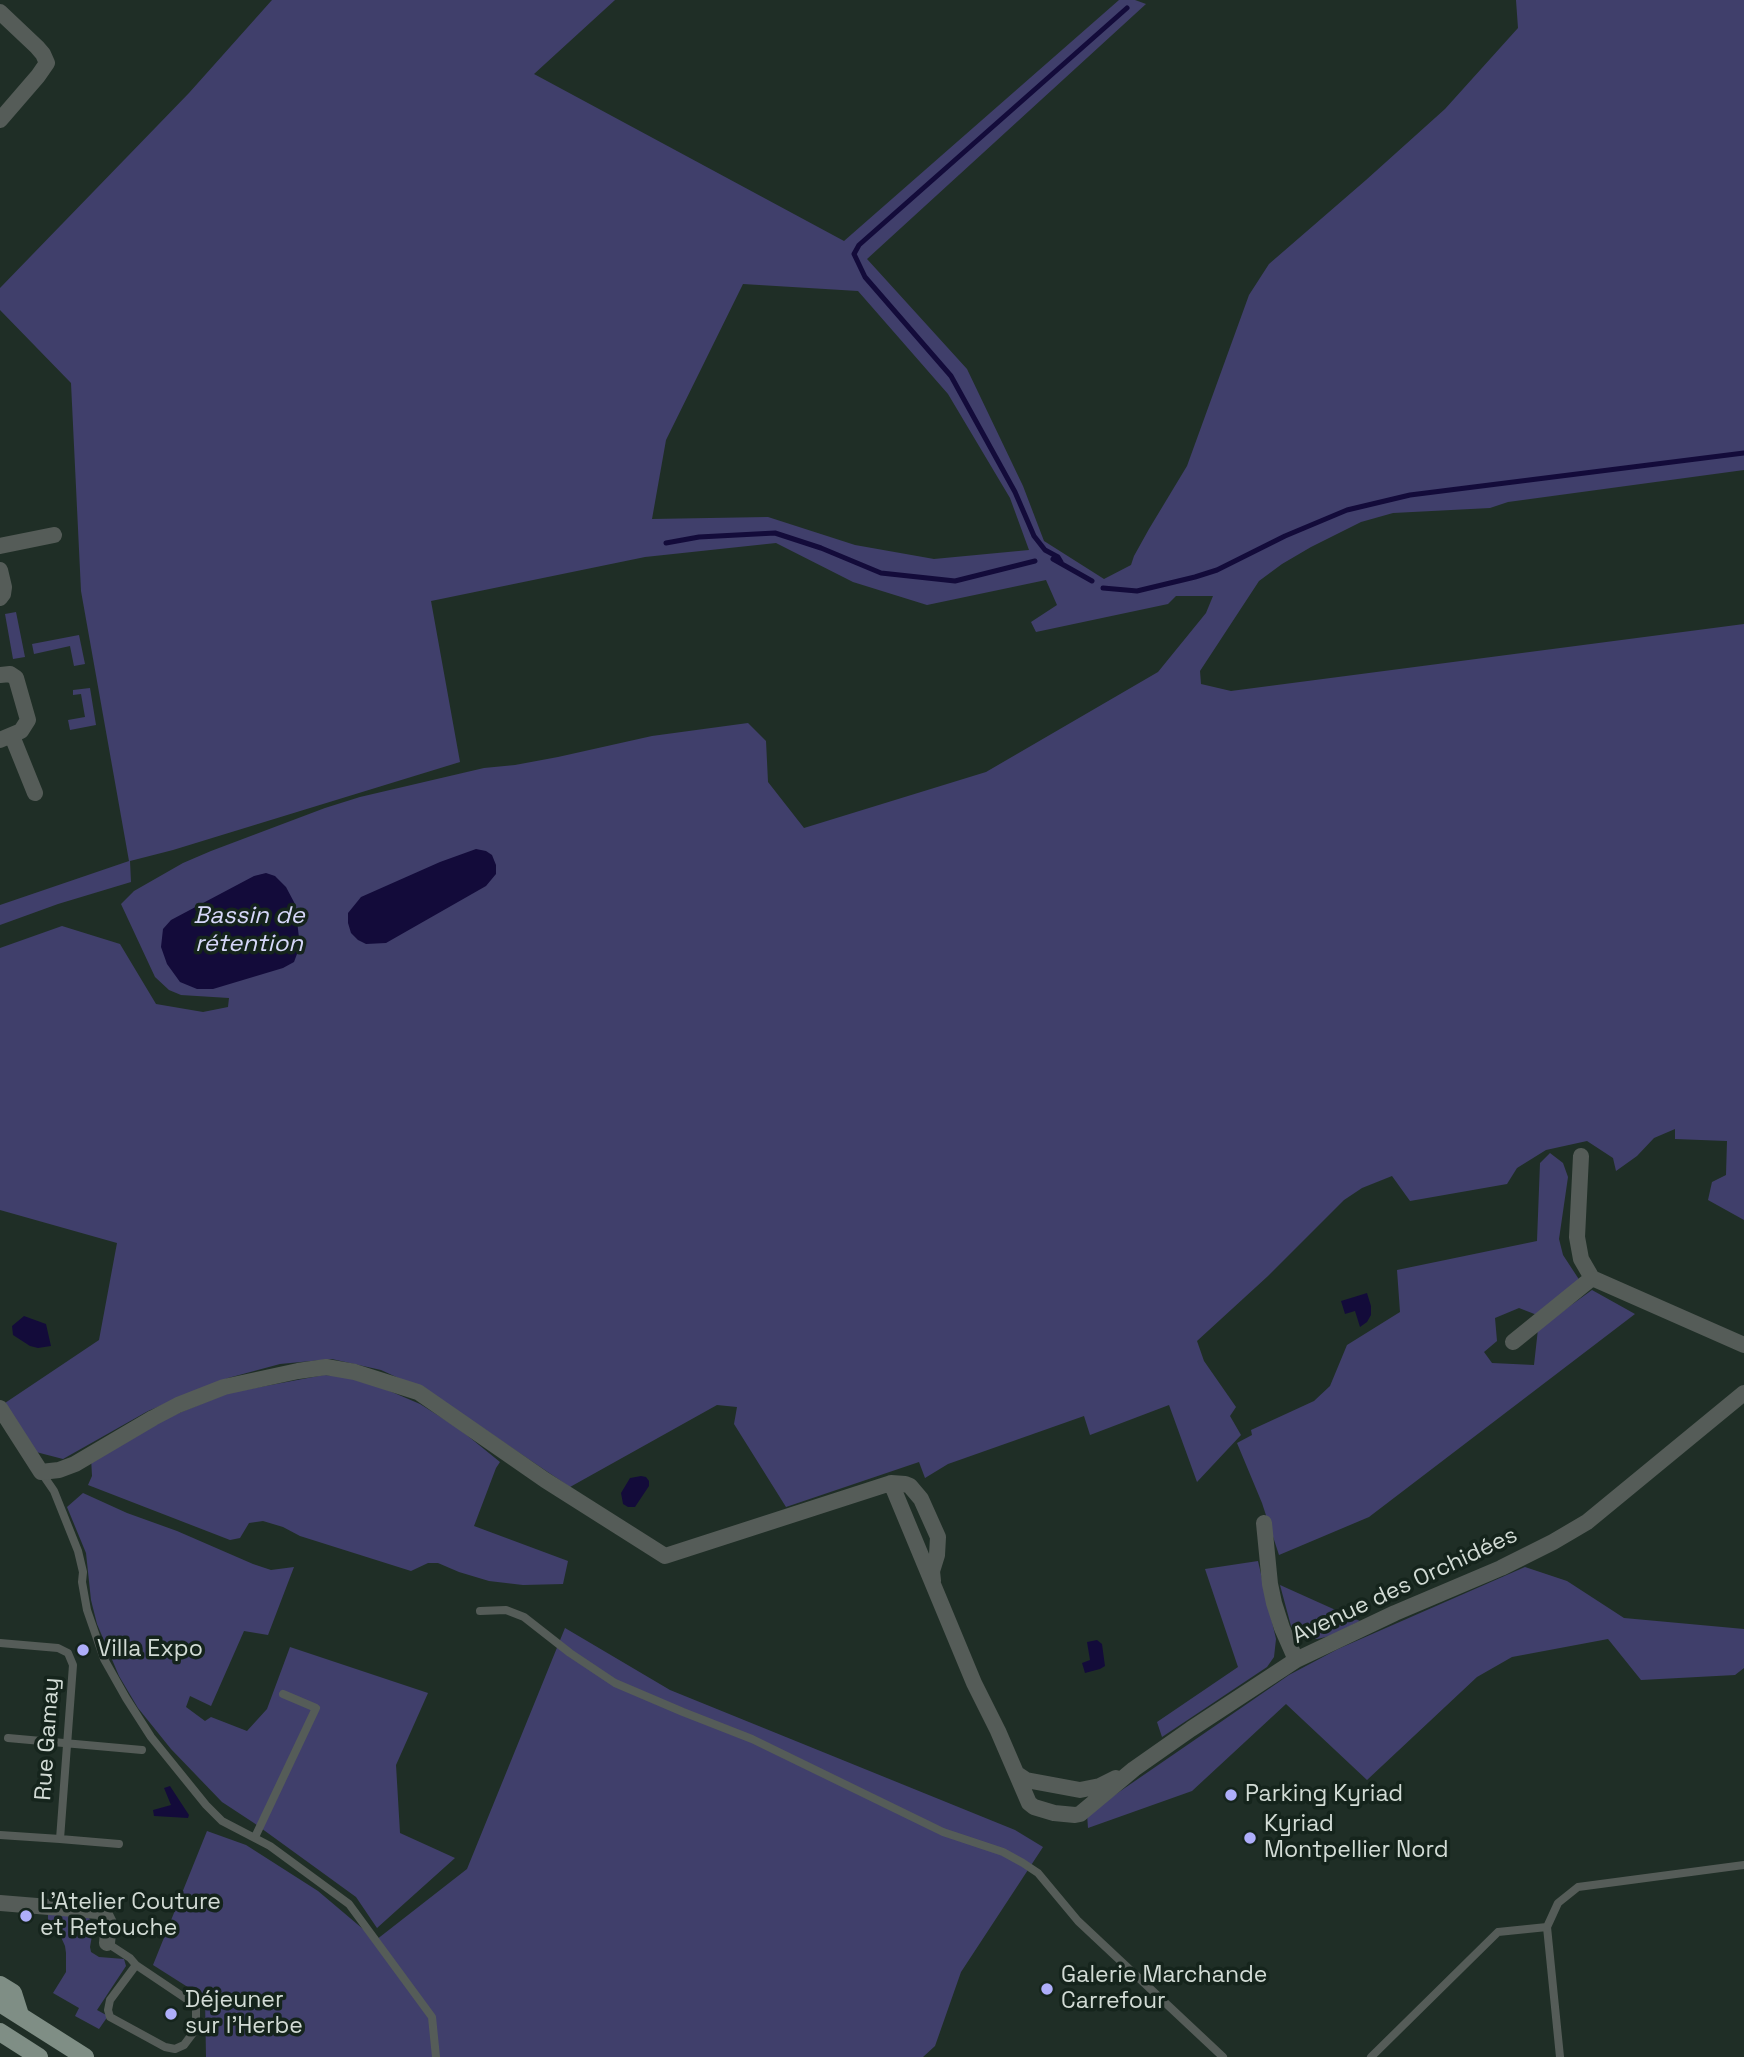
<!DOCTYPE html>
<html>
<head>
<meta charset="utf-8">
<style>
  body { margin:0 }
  canvas { display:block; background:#1f2e26 }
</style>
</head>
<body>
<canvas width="1744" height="2057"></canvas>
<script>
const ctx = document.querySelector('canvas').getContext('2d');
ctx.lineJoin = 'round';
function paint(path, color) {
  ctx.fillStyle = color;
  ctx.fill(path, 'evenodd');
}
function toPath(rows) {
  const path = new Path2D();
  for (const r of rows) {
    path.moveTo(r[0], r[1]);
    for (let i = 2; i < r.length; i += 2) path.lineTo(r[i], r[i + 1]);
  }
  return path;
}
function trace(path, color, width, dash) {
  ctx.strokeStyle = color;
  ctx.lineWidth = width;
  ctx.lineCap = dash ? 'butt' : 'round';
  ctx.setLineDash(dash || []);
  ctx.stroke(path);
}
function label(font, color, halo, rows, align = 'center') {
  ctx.font = font + ' "Space Grotesk",sans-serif';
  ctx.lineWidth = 7;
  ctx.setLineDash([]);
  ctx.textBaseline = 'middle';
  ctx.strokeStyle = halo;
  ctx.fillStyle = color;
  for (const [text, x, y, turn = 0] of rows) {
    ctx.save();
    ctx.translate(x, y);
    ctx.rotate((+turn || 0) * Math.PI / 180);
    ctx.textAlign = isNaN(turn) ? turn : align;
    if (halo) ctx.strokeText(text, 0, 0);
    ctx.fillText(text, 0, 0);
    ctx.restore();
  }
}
paint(toPath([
  [272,0,615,0,534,74,844,241,1119,0,1135,0,1146,4,867,259,967,369,1023,486,1044,541,1104,579,1131,565,1134,556,1149,529,1187,466,1249,295,1269,264,1366,180,1445,109,1518,28,1516,0,1744,0,1744,470,1508,502,1490,508,1393,513,1361,522,1311,547,1282,564,1259,581,1200,671,1201,684,1231,691,1744,624,1744,1220,1708,1200,1712,1182,1726,1175,1727,1141,1675,1139,1675,1129,1654,1138,1637,1156,1616,1171,1613,1158,1587,1141,1546,1150,1517,1168,1507,1184,1410,1201,1392,1176,1362,1188,1344,1200,1268,1276,1197,1341,1204,1361,1236,1407,1230,1416,1241,1435,1197,1482,1169,1405,1090,1435,1084,1416,948,1464,925,1478,919,1462,786,1507,734,1424,737,1407,717,1405,570,1487,429,1392,381,1370,332,1359,280,1364,228,1378,148,1411,63,1459,36,1452,2,1405,99,1340,117,1243,0,1210,0,948,62,926,120,944,156,1004,203,1012,228,1007,229,998,181,995,169,990,155,977,121,904,134,891,183,863,211,851,325,808,360,797,484,768,515,765,558,757,652,736,748,723,766,741,768,782,804,828,986,772,1158,672,1206,613,1213,596,1176,596,1168,604,1036,632,1031,622,1057,605,1046,580,927,605,853,582,776,543,645,557,431,601,460,762,173,850,130,861,131,882,58,904,0,925,0,905,129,861,81,591,71,383,0,310,0,288,189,93],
  [743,284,858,291,948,394,1010,498,1029,550,934,559,855,545,768,517,652,519,666,440],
  [16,612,25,657,13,659,5,614],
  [79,635,85,664,74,666,70,646,34,654,32,644],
  [90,688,96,725,70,730,68,720,85,717,81,694,73,695,73,690],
  [1550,1153,1563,1163,1568,1177,1559,1239,1563,1255,1580,1281,1537,1315,1519,1308,1495,1318,1497,1341,1484,1352,1492,1363,1534,1365,1538,1329,1592,1290,1635,1314,1369,1517,1279,1555,1262,1503,1237,1443,1252,1435,1251,1430,1314,1401,1330,1386,1347,1345,1400,1312,1397,1270,1537,1241,1540,1163],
  [324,1375,359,1378,420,1404,458,1428,500,1462,496,1468,474,1526,568,1561,563,1584,523,1585,489,1581,459,1572,438,1563,428,1563,411,1571,300,1536,283,1527,263,1521,249,1523,240,1538,230,1540,88,1485,92,1476,91,1457,174,1415,228,1393],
  [83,1493,127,1513,177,1531,253,1564,271,1570,294,1567,268,1635,244,1631,211,1706,190,1696,186,1707,205,1721,211,1717,247,1731,267,1709,290,1647,428,1693,396,1765,400,1833,455,1858,377,1928,356,1897,254,1823,222,1802,171,1749,138,1708,119,1676,97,1624,91,1600,86,1553,67,1507],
  [1258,1561,1276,1639,1274,1657,1267,1667,1162,1737,1157,1722,1238,1667,1205,1569],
  [1525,1567,1567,1581,1624,1618,1744,1629,1744,1668,1735,1675,1641,1680,1608,1639,1512,1657,1477,1677,1367,1780,1286,1704,1192,1791,1088,1828,1087,1814,1289,1675,1338,1649],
  [1280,1585,1360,1621,1330,1636,1317,1639,1306,1638,1296,1633,1291,1626],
  [565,1628,670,1690,1015,1830,1043,1847,961,1972,935,2046,923,2057,206,2057,205,1998,153,1965,207,1831,246,1845,318,1891,376,1940,467,1869],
  [48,1914,89,1918,94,1924,90,1947,91,1952,99,1957,124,1959,126,1966,97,2010,108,2016,99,2029,75,2016,79,2008,53,1993,66,1972,66,1953,65,1946,61,1937,55,1932,48,1933]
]), '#403f6b');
paint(toPath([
  [476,849,486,851,492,855,496,865,496,874,486,886,386,943,366,944,358,940,351,933,348,923,348,913,361,897,440,862],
  [266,873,275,876,286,887,295,904,300,946,294,962,283,968,213,989,197,989,180,982,167,964,161,947,163,929,171,920,254,876],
  [1367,1293,1371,1306,1371,1315,1367,1322,1360,1327,1355,1311,1345,1314,1341,1301],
  [24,1316,46,1324,51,1346,38,1348,30,1346,13,1335,12,1326],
  [641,1476,646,1477,649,1481,649,1486,635,1507,628,1507,623,1504,621,1493,630,1478],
  [1097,1640,1102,1644,1105,1666,1100,1669,1085,1673,1082,1663,1090,1660,1087,1642],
  [170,1786,189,1815,188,1818,154,1816,153,1810,171,1805,164,1788]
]), '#130b3a');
trace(toPath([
  [666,543,699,537,775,533,821,548,881,573,955,581,1035,561],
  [1053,559,1092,581],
  [1061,562,1058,557,1045,550,1034,536,1015,492,951,376,865,277,854,254,859,245,1127,8],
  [1103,588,1137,591,1195,577,1217,570,1285,536,1347,510,1410,495,1744,453]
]), '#130b3a', 5);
trace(toPath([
  [41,1472,54,1491,78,1551,83,1572,82,1582,87,1610,104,1659,126,1698,151,1737,206,1805,222,1821,270,1846,349,1904,432,2017,436,2057],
  [480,1611,506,1610,524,1617,570,1653,615,1683,683,1712,752,1739,943,1832,1003,1852,1023,1863,1038,1873,1078,1921,1223,2057],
  [0,1643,58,1648,68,1653,73,1665,60,1839,0,1835],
  [8,1738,142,1750],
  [255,1837,316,1708,283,1694],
  [60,1839,119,1844],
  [107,1943,130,1958,136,1965,194,2004,196,2009,196,2029,184,2045,175,2049,165,2047,110,2017,108,2010,110,2000,136,1965],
  [1371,2057,1498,1932,1547,1927],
  [1560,2057,1547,1927,1558,1903,1578,1887,1744,1865]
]), '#555c58', 8);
trace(toPath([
  [0,12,37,47,43,54,47,63,38,76,0,120],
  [0,546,54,535],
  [0,570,4,587,3,594,0,598],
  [0,675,10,674,16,678,28,720,21,731,0,740],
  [12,736,35,793],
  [1581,1156,1577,1237,1581,1259,1592,1278,1744,1345],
  [1513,1342,1592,1278],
  [0,1408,41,1472,59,1470,75,1464,153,1418,178,1405,224,1387,298,1371,326,1367,355,1372,418,1392,545,1480,665,1556,891,1483,905,1484,910,1486,921,1499,938,1537,937,1555,932,1571,933,1581],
  [891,1483,974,1683,998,1731,1029,1803,1034,1807,1054,1813,1075,1815,1080,1814,1134,1769,1191,1729,1296,1660,1395,1613,1501,1568,1553,1542,1587,1522,1744,1393],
  [1264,1523,1270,1584,1274,1603,1282,1628,1296,1660],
  [1017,1774,1026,1780,1080,1790,1100,1786,1116,1778],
  [0,1903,98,1911,105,1915,109,1923,107,1943]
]), '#555c58', 16);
trace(toPath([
  [0,1985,13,1993,20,2015],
  [0,2003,85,2057],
  [0,2032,39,2057]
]), '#7f8e85', 18);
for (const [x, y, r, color] of [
  [83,1650,7,"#aeaefa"],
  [1231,1795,7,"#aeaefa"],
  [1250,1838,7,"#aeaefa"],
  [26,1916,7,"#aeaefa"],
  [1047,1989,7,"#aeaefa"],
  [171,2014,7,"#aeaefa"]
]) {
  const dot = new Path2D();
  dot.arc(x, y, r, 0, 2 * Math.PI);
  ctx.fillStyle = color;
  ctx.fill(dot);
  trace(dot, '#15241c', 2.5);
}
label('23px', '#d2dbd5', '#15241c', [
  ["Avenue des Orchidées",1405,1586,-25],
  ["Rue Gamay",48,1739,-86]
]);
label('23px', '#d2dbd5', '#15241c', [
  ["Villa Expo",97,1650],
  ["Parking Kyriad",1245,1795],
  ["Kyriad",1264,1825],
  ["Montpellier Nord",1264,1851],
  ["L'Atelier Couture",40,1903],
  ["et Retouche",40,1929],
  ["Galerie Marchande",1061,1976],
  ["Carrefour",1061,2002],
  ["Déjeuner",185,2001],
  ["sur l'Herbe",185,2027]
], 'left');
label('italic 24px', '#d6d7f9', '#15241c', [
  ["Bassin de",249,916],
  ["rétention",249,944]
]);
</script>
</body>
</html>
